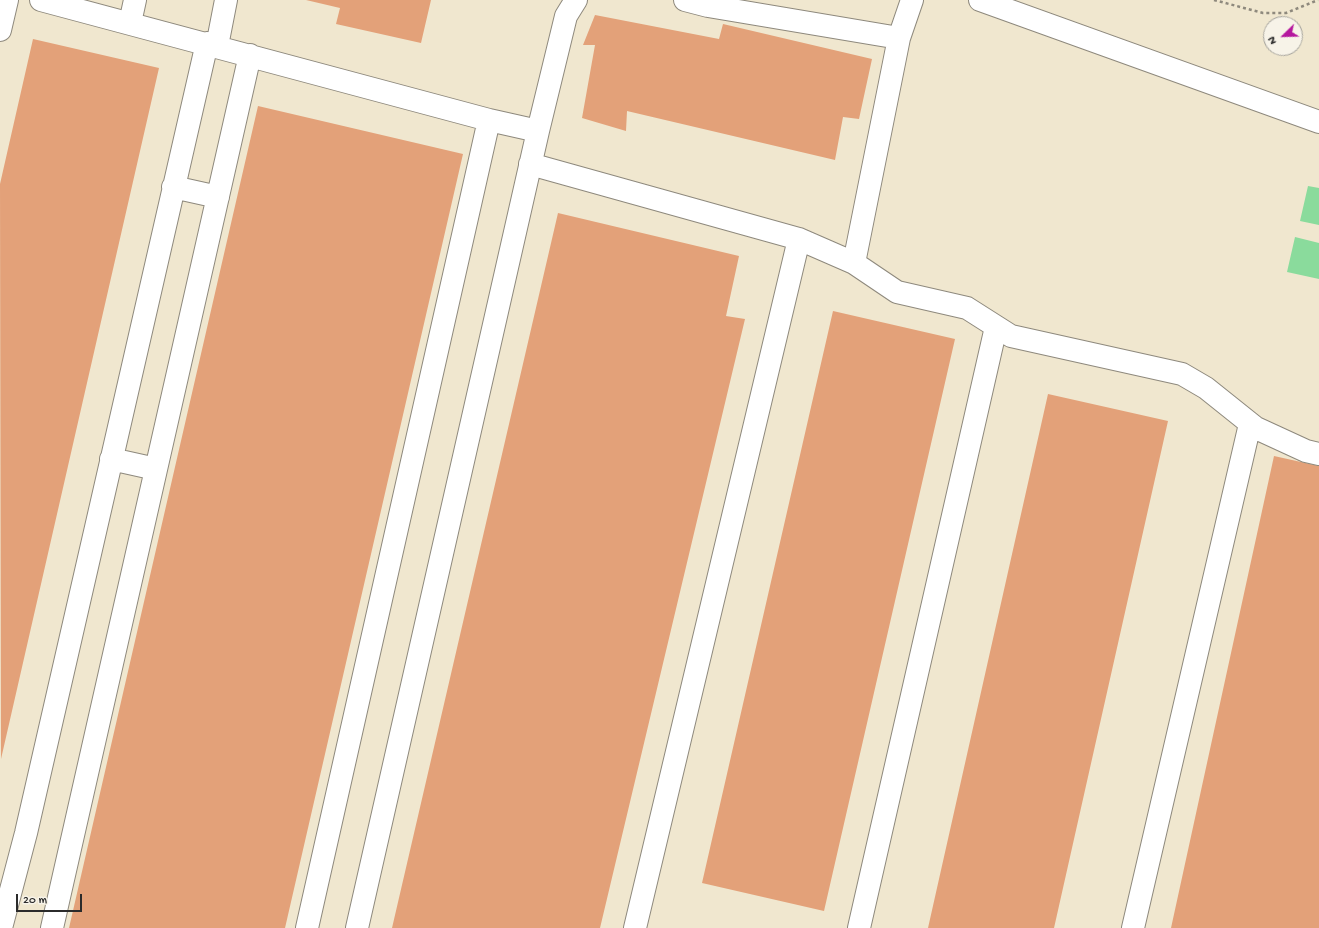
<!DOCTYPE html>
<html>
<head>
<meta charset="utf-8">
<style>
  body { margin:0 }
  #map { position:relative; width:1319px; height:928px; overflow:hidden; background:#f0e7cf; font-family:"Gochi Hand",sans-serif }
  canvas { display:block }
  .north { position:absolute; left:1263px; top:16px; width:40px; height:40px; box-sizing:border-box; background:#f7f3e8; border:1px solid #a5a39c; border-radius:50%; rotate:247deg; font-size:11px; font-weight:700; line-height:16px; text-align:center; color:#2b2b2b }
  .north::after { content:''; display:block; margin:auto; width:14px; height:18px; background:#b5179e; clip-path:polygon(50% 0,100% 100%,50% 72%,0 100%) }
  .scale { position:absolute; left:16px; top:894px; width:66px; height:18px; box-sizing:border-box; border:2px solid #2b2b2b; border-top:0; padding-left:5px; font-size:12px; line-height:14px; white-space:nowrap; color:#2b2b2b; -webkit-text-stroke:3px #f7f3e8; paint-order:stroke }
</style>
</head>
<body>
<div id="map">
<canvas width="1319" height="928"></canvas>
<div class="north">N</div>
<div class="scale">20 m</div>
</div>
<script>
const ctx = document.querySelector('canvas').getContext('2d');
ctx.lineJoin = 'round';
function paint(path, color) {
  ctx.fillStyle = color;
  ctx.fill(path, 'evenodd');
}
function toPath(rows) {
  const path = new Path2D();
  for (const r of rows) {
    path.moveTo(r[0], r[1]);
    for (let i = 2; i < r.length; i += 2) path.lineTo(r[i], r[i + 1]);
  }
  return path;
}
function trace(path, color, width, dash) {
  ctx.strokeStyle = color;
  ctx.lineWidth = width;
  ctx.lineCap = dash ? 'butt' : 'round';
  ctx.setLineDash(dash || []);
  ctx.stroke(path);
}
paint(toPath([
  [1308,186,1319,188,1319,225,1300,221],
  [1295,237,1319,243,1319,279,1287,272]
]), '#8adb9c');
paint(toPath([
  [306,0,431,0,421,43,336,24,340,8],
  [595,15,719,39,723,24,872,59,859,119,843,117,835,160,627,111,626,131,582,118,595,45,583,45],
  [33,39,159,68,1,759,0,184],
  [258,106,463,154,285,928,69,928],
  [558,213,739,256,726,316,745,319,600,928,392,928],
  [833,311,955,339,824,911,702,883],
  [1048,394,1168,421,1054,928,928,928],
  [1274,456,1319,466,1319,928,1171,928]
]), '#e3a179');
const minor = toPath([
  [41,0,489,120,538,131],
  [685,0,708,6,899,38],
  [980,0,1319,122],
  [130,23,135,0],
  [0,30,7,0],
  [217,46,226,0],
  [530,164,799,239,854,263,897,292,967,308,1011,336,1182,374,1206,388,1256,428,1306,451,1319,454],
  [173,187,218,197],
  [854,263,899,38,912,0],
  [111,459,156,469],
  [1,928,26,833,207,43],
  [52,928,250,55],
  [307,928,489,120],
  [357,928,538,131,566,16,576,0],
  [635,928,799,239],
  [859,928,996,327],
  [1133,928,1250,424]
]);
trace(minor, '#8e897d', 24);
trace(toPath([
  [1214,0,1263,13,1286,13,1318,0]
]), '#8e897d', 2.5, [3, 3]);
trace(minor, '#fff', 22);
</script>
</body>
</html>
